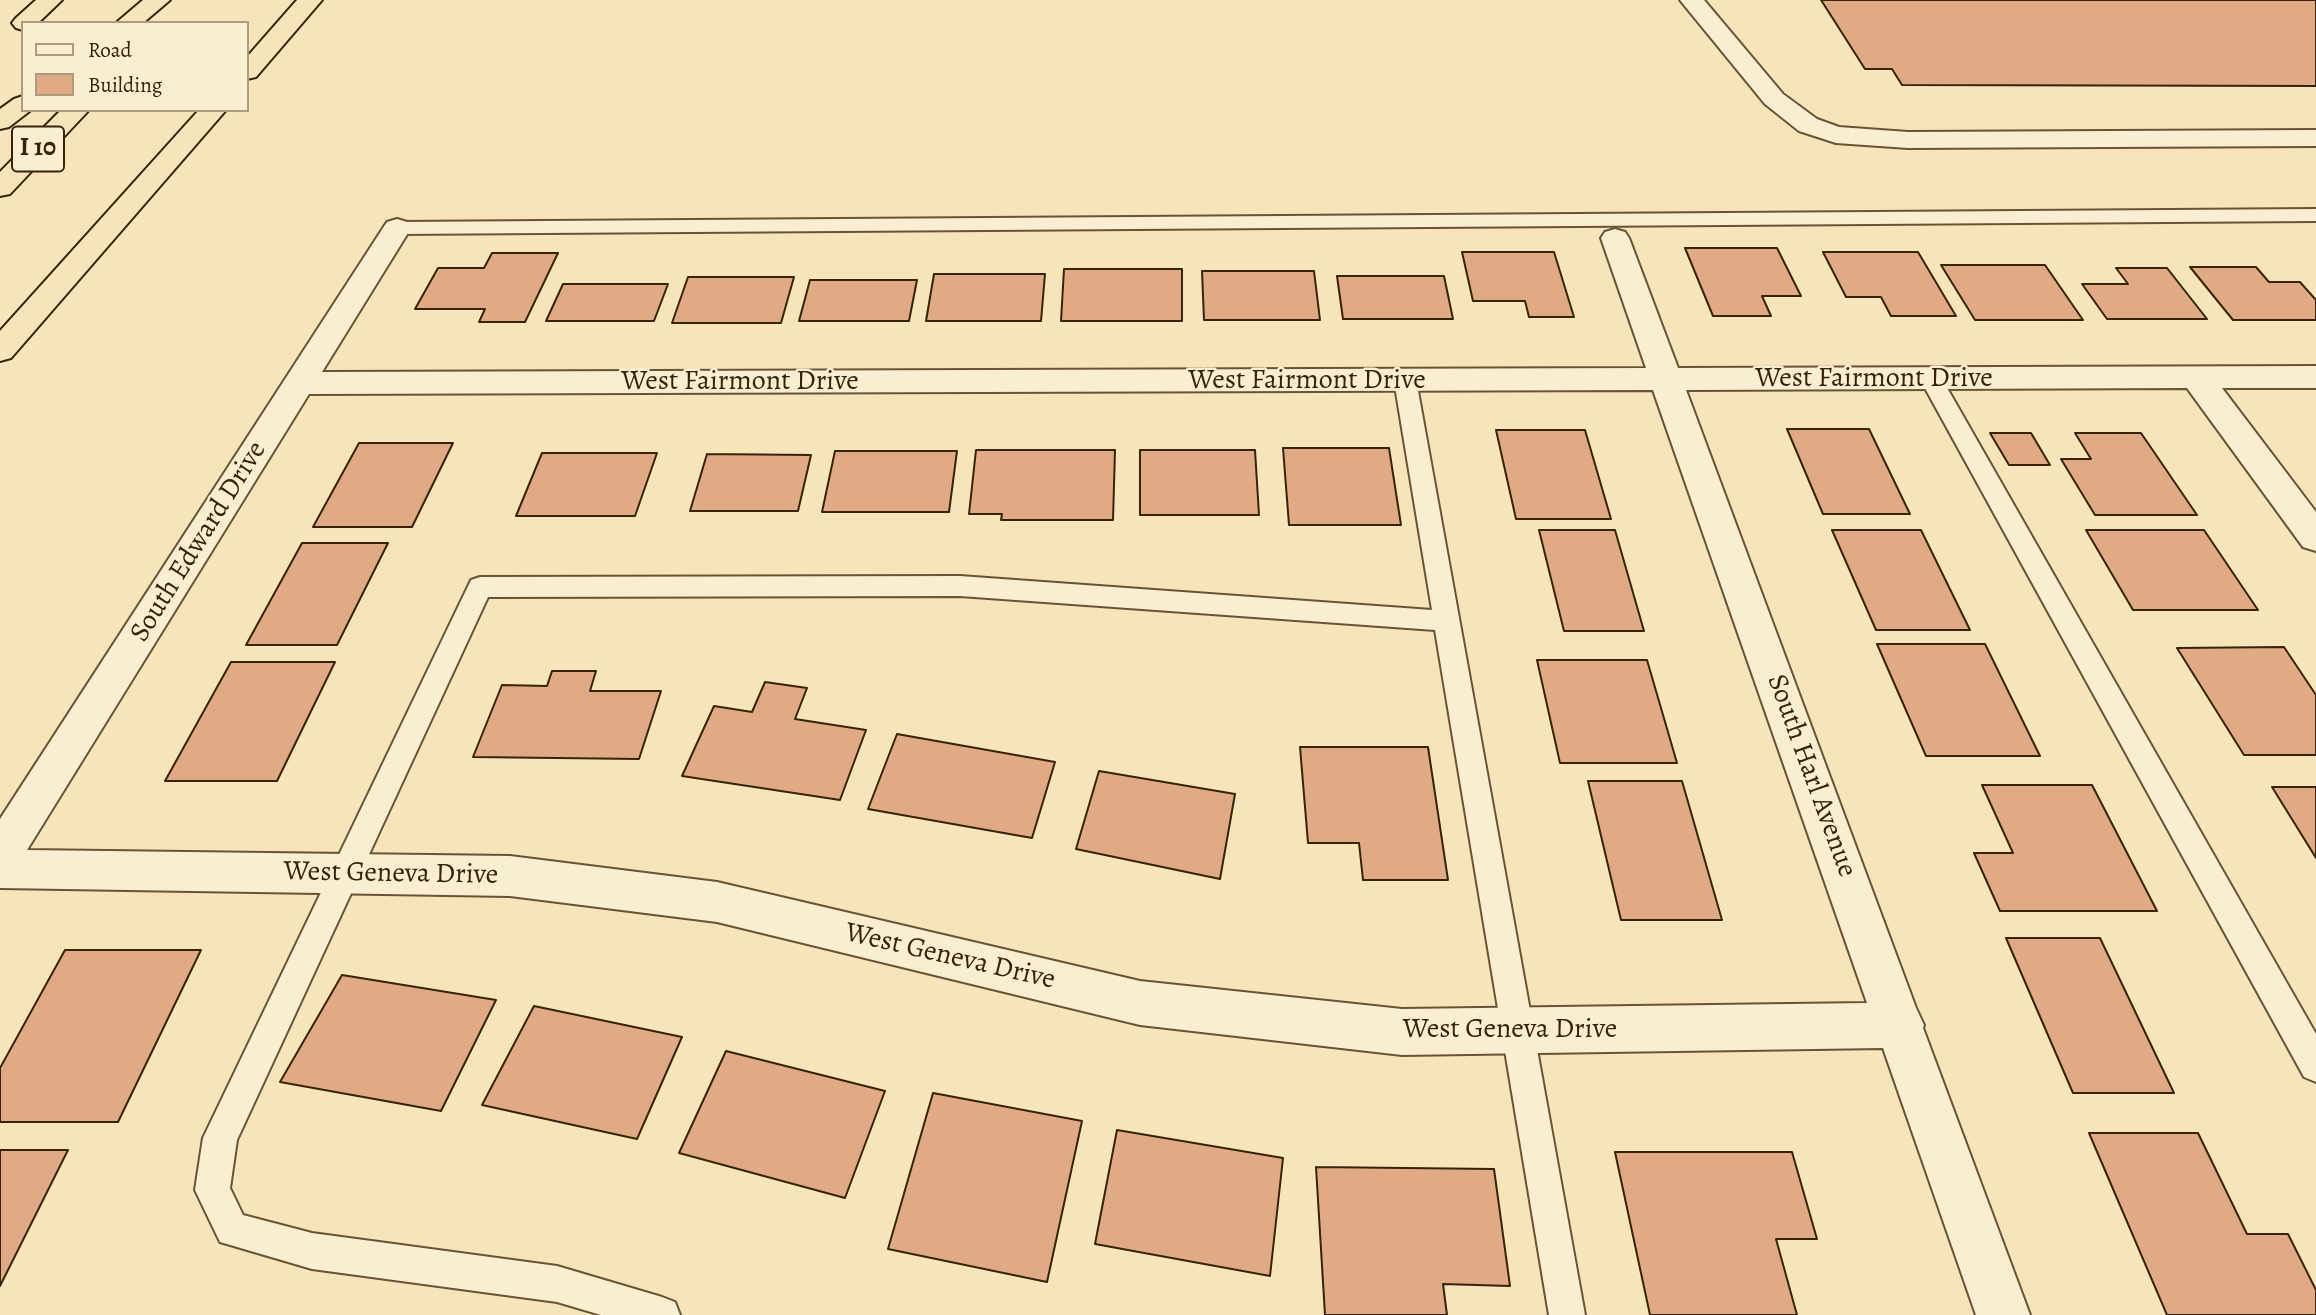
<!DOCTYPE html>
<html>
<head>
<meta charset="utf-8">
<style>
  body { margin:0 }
  #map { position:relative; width:2316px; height:1315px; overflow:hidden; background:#f6e5ba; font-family:Alegreya,serif }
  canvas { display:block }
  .legend { position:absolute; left:21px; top:21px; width:228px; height:91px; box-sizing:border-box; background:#f9eed2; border:2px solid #ac9d81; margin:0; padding:9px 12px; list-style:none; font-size:21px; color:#382308 }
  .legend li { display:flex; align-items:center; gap:14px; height:35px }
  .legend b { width:35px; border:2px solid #ac9d81 }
</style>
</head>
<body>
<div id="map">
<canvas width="2316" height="1315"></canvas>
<ul class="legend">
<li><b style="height:9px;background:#f9eed2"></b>Road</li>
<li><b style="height:19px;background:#e0aa84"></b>Building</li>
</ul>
</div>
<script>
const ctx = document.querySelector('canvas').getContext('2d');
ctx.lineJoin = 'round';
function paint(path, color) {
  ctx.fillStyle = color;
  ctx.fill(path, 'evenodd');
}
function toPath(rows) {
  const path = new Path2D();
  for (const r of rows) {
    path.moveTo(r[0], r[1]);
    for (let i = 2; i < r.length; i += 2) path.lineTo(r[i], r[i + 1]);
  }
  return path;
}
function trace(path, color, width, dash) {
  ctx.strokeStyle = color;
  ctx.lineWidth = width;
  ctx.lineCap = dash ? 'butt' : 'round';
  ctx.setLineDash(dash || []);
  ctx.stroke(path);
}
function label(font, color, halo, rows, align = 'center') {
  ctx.font = font + ' Alegreya,serif';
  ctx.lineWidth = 5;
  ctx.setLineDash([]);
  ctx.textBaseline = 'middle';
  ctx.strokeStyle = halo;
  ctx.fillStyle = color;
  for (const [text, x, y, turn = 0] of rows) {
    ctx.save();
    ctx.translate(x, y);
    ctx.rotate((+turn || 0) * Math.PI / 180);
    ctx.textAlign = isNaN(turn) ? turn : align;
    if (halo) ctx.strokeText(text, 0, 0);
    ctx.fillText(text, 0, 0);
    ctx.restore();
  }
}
const building = toPath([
  [1821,0,2316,0,2316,86,1902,85,1892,69,1865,69,1821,0],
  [1685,248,1777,248,1801,296,1762,296,1771,316,1713,316,1685,248],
  [1462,252,1554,252,1574,317,1529,317,1525,301,1473,301,1462,252],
  [1823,252,1918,252,1956,316,1891,316,1881,297,1846,297,1823,252],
  [492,253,558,253,525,322,479,322,485,309,415,309,438,268,484,268,492,253],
  [1941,265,2045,265,2083,320,1975,320,1941,265],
  [2190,267,2256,267,2269,282,2300,282,2316,300,2316,320,2233,320,2190,267],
  [2116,268,2167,268,2207,319,2107,319,2082,284,2128,284,2116,268],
  [1064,269,1182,269,1182,321,1061,321,1064,269],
  [1202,271,1314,271,1320,320,1204,320,1202,271],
  [934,274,1045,274,1041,321,926,321,934,274],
  [1337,276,1444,276,1453,319,1343,319,1337,276],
  [688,277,794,277,781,323,672,323,688,277],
  [810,280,917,280,909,321,799,321,810,280],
  [563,284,668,284,654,321,546,321,563,284],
  [1787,429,1869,429,1910,514,1823,514,1787,429],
  [1496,430,1585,430,1611,519,1516,519,1496,430],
  [1990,433,2031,433,2050,465,2009,465,1990,433],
  [2075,433,2141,433,2197,515,2095,515,2061,459,2091,459,2075,433],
  [359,443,453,443,412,527,313,527,359,443],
  [1283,448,1389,448,1401,525,1289,525,1283,448],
  [976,450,1115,450,1113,520,1001,520,1002,514,969,514,976,450],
  [1140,450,1255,450,1259,515,1140,515,1140,450],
  [835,451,957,451,949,512,822,512,835,451],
  [542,453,657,453,635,516,516,516,542,453],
  [707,454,811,455,798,511,690,511,707,454],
  [1539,530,1615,530,1644,631,1564,631,1539,530],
  [1832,530,1921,530,1970,630,1876,630,1832,530],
  [2086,530,2204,530,2258,610,2133,610,2086,530],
  [302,543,388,543,337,645,246,645,302,543],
  [1877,644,1985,644,2040,756,1926,756,1877,644],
  [2284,647,2316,695,2316,755,2244,755,2177,648,2284,647],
  [1537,660,1647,660,1677,763,1560,763,1537,660],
  [231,662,335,662,277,781,165,781,231,662],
  [552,671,596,671,590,691,661,691,639,759,473,757,502,685,547,686,552,671],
  [765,682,807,688,795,719,866,730,840,800,682,776,714,706,752,712,765,682],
  [897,734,1055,762,1032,838,868,809,897,734],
  [1300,747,1428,747,1448,880,1363,880,1359,843,1308,843,1300,747],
  [1099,771,1235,794,1220,879,1076,849,1099,771],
  [1588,781,1682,781,1722,920,1621,920,1588,781],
  [1982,785,2092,785,2157,911,2000,911,1974,853,2013,853,1982,785],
  [2272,787,2316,787,2316,858,2272,787],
  [2006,938,2100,938,2174,1093,2073,1093,2006,938],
  [65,950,201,950,118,1122,0,1122,0,1068,65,950],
  [342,975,496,1000,441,1111,280,1082,342,975],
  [534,1006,682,1037,637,1139,482,1105,534,1006],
  [726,1051,885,1091,845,1198,679,1153,726,1051],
  [933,1093,1082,1121,1047,1282,888,1249,933,1093],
  [1117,1130,1283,1158,1270,1276,1095,1244,1117,1130],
  [2089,1133,2198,1133,2247,1234,2288,1234,2316,1290,2316,1315,2167,1315,2089,1133],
  [0,1150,68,1150,0,1286,0,1150],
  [1615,1152,1792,1152,1817,1239,1776,1239,1797,1315,1650,1315,1615,1152],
  [1316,1167,1494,1169,1510,1286,1443,1284,1447,1315,1325,1315,1316,1167]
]);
paint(building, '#e0aa84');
trace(building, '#382308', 2);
const lane = toPath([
  [2316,209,2316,221,397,234,387,228,397,222,2316,209],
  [1931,372,1939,374,1942,379,2316,1034,2316,1082,2304,1077,1920,379,1923,374,1931,372],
  [1405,373,1413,375,1416,380,1585,1315,1549,1315,1435,630,960,596,488,597,237,1140,230,1188,243,1215,312,1233,557,1266,662,1297,675,1302,680,1315,601,1315,557,1302,312,1269,220,1242,195,1190,203,1138,471,580,480,577,960,576,1432,610,1394,380,1397,375,1405,373]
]);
const street = toPath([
  [1680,0,1704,0,1783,94,1817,119,1839,127,1908,132,2316,130,2316,146,1908,148,1836,143,1799,131,1765,104,1680,0],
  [397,219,407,222,411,228,322,372,1646,368,1601,238,1605,232,1615,229,1625,232,1629,238,1678,368,2316,366,2316,388,2222,388,2316,512,2316,551,2303,547,2187,388,1686,390,1916,1008,1924,1025,1923,1028,2030,1315,1976,1315,1883,1048,1402,1055,1140,1025,717,922,510,896,0,888,0,819,383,228,387,222,397,219],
  [1653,390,1867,1003,1402,1009,1140,981,717,882,510,856,27,850,309,394,1653,390]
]);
const highway = toPath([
  [36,0,62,0,38,23,23,23,23,30,16,28,12,23,16,18,36,0],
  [143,0,170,0,143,23,116,23,143,0],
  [297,0,322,0,256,77,247,79,247,57,297,0],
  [23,96,23,110,31,110,9,127,0,129,0,109,14,99,23,96],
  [61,110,89,110,10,194,0,196,0,172,61,110],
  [199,110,226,110,11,358,0,361,0,331,199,110]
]);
trace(lane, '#685434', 4);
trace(street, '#685434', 4);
trace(highway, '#382308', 4);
paint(lane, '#f9eed2');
paint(street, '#f9eed2');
paint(highway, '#f6e5ba');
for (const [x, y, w] of [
  [38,149,52]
]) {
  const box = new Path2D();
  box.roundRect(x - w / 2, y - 22.5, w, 45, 5);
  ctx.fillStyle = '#f9eed2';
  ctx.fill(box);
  trace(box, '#382308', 2);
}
label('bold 26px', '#382308', null, [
  ["I 10",38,149]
]);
label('28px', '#382308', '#f9eed2', [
  ["West Fairmont Drive",1874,379],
  ["West Fairmont Drive",1307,381],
  ["West Fairmont Drive",740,382],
  ["South Edward Drive",199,542,-58],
  ["South Harl Avenue",1811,776,70],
  ["West Geneva Drive",391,874,1],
  ["West Geneva Drive",950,957,13],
  ["West Geneva Drive",1510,1030]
]);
</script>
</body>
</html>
